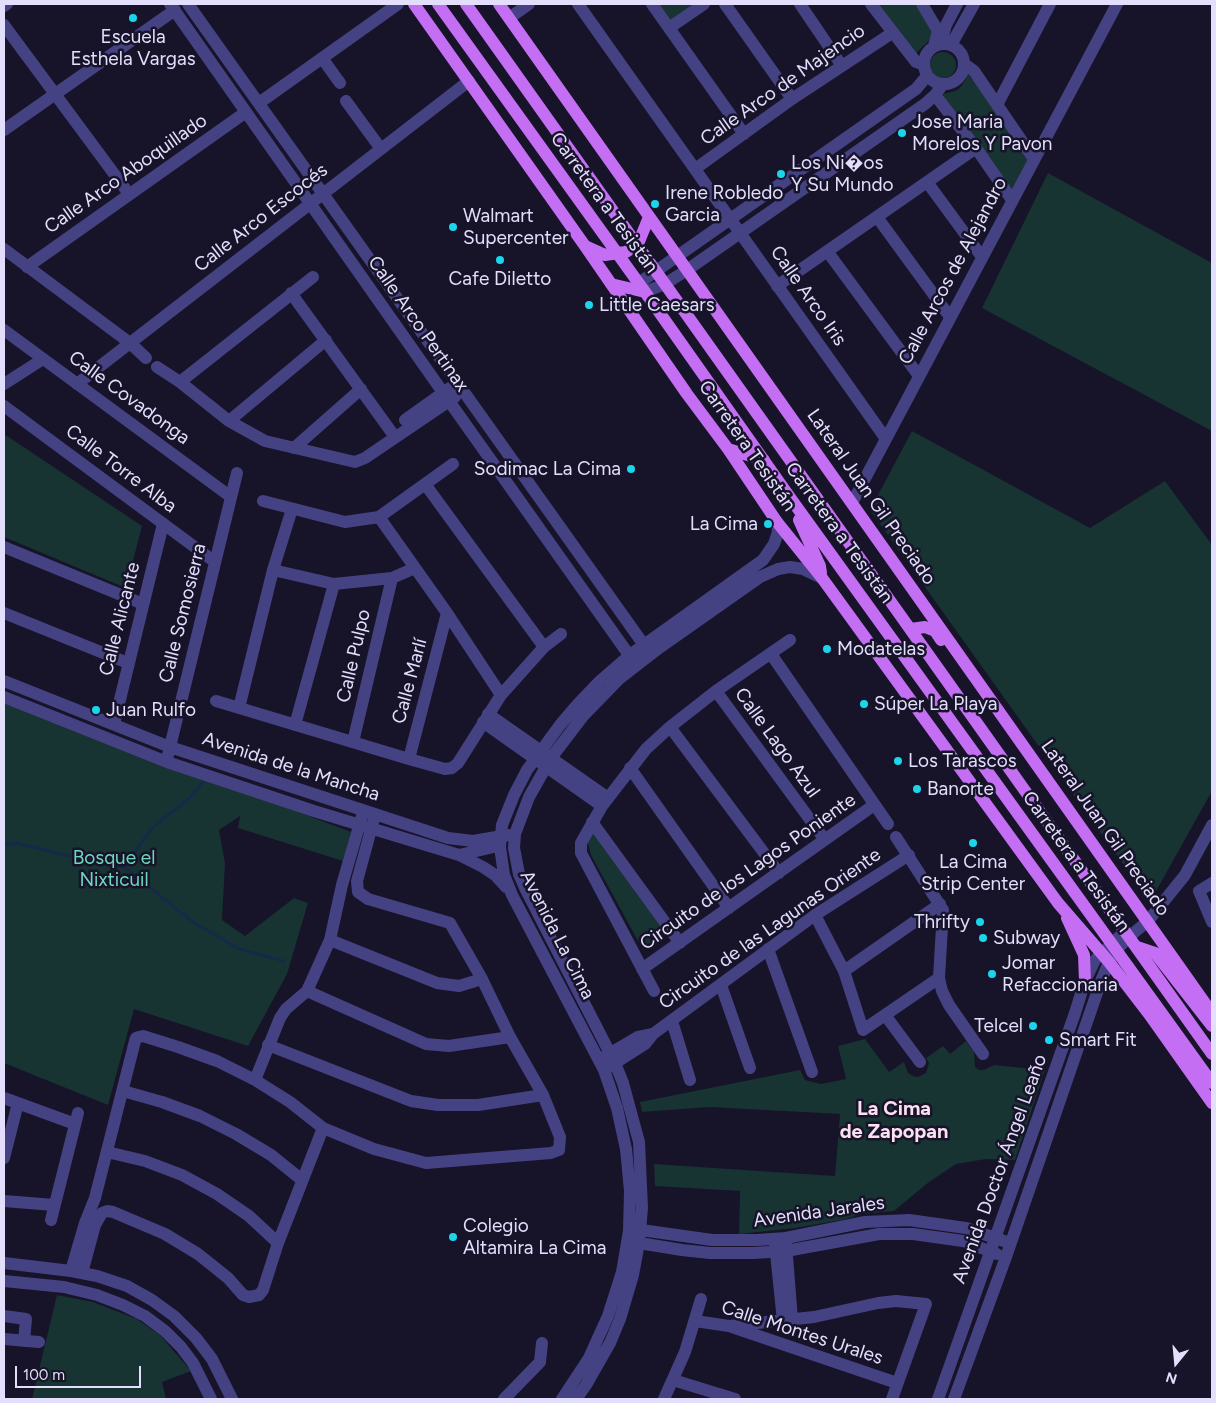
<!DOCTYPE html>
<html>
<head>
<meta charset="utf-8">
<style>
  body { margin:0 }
  #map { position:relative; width:1216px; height:1403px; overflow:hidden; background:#171329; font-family:Figtree,sans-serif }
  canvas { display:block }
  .frame { position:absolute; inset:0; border:5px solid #e2defc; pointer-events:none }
  .north { position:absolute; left:1151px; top:1338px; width:50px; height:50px; -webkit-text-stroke:4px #171329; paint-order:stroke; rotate:197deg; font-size:14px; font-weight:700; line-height:20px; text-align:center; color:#e2defc }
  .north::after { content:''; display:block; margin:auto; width:18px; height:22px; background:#e2defc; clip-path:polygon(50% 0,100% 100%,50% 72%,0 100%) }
  .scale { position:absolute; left:15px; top:1366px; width:126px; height:22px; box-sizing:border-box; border:2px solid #e2defc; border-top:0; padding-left:6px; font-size:15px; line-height:18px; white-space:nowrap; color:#e2defc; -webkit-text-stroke:4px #171329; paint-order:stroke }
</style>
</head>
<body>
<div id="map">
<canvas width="1216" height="1403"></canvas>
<div class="frame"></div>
<div class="north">N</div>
<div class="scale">100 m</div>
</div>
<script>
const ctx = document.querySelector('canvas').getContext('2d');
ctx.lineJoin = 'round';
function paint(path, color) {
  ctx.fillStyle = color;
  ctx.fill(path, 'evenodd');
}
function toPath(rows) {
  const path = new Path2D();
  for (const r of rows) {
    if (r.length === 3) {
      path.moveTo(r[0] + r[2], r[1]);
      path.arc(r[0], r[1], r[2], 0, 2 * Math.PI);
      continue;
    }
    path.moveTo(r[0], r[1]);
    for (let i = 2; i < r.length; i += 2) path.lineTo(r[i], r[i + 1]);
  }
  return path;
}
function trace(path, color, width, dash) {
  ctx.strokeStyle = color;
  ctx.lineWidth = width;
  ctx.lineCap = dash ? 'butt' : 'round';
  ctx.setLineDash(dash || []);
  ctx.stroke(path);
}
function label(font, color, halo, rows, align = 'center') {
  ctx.font = font + ' Figtree,sans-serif';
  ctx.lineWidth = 5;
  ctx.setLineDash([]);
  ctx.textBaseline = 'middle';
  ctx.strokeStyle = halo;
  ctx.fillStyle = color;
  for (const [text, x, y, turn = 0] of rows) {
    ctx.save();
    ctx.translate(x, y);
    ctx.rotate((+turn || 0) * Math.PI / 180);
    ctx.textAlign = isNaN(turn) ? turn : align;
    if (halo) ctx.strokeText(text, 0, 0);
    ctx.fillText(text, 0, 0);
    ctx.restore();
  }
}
paint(toPath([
  [656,4,698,4,670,24],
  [876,4,916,4,936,34,914,55],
  [943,65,13],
  [967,73,995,107,1030,160,1012,192,945,102,943,94,955,91,959,89,966,79],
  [1048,173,1212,263,1212,431,982,308],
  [912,431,1090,528,1165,481,1212,545,1212,791,1150,902,870,510],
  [4,434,142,526,126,588,4,537],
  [4,703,159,759,351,832,343,861,238,828,240,816,219,830,225,863,222,920,245,936,294,898,308,903,287,974,248,1046,134,1009,108,1105,4,1063],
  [592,822,671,930,643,950,591,855,587,840],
  [865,1039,889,1072,904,1062,908,1073,913,1076,918,1077,926,1073,929,1063,926,1058,943,1046,950,1054,966,1041,974,1052,975,1067,979,1070,984,1070,994,1065,1045,1070,1015,1160,986,1159,956,1164,929,1182,894,1211,862,1214,842,1220,795,1228,739,1234,740,1191,655,1186,654,1164,835,1176,840,1114,709,1107,642,1112,640,1102,800,1070,805,1080,821,1084,846,1079,838,1046],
  [57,1295,93,1302,137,1319,160,1335,191,1371,162,1382,166,1399,32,1399]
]), '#173332');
trace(toPath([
  [4,845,17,843,100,864,124,867,193,922,239,949,284,961],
  [124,867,152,828,192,796,205,779]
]), '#14294d', 2.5);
trace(toPath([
  [170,4,449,401,634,662],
  [188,4,649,652],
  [578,4,886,439],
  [652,4,744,134],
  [725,4,792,99],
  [800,4,842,66],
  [871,4,916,62,924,65],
  [922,4,938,31,934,46],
  [4,6,7,4],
  [509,18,529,4],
  [4,25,129,194],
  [669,28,704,4],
  [941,43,946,25,957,4],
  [944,64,20],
  [951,45,974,4],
  [322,58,340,83],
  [964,64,974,71,1034,159],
  [935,95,976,148,1012,200],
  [346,101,381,149],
  [259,103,398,4],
  [997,105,1050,4],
  [4,130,175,10],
  [695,169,792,99,892,33],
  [927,182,982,257],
  [877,217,950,317],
  [4,249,130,343,146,358],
  [827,251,919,376],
  [27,267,246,112],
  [639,283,916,89,927,76],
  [777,286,976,148],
  [645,292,665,284,687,270,925,104,935,95,943,84],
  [291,293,395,437],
  [4,330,231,497],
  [157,367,180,382,229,421,265,441,355,462,365,458,455,397],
  [180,382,313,277],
  [4,384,43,359],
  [77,384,469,81],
  [4,406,215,562],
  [405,420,450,388],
  [229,421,326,340],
  [294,448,361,389],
  [425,484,544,647],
  [263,501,345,522,379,517,453,464],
  [852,503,1117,4],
  [379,517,447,613,501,695],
  [4,547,143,604],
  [273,570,334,584,392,578,415,568],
  [4,613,128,663],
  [771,654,888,824],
  [4,681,170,747,448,838,473,841,508,835],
  [716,691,825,840],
  [4,697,167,762,314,811,459,855,483,867,495,875,506,887],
  [216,701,409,759,445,769,452,768,458,763,501,695,544,647,561,634],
  [239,708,273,570,292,509],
  [488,714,608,798],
  [483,722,602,806],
  [114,724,163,524],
  [295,725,334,584],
  [670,727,779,873],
  [353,742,392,578],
  [168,755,237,473],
  [409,759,447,613],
  [630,768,729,908],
  [592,822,680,943],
  [896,837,943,910,939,978,942,991,949,1005,983,1054],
  [459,855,498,846],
  [1212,883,1199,891,1212,922],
  [815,915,844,971,863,1030,939,978],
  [330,940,437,983,459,986,482,979],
  [768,949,812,1072],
  [642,969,874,805],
  [844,971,940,904],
  [721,985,750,1068],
  [307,991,426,1044,449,1046,510,1037],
  [654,991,581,853,581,843,602,806,646,749,670,727,716,691,790,640],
  [885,1015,920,1062],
  [672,1021,690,1080],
  [268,1045,411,1101,438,1105,478,1105,543,1095],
  [604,1057,638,1037,653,1034],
  [609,1067,645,1044,653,1034,815,915,909,855],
  [255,1080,280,1018,286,1009,307,991,330,940,342,885,362,816],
  [123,1091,162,1102,200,1116,236,1134,271,1155,302,1180],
  [4,1098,75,1124],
  [107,1152,145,1161,182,1175,217,1194,249,1216,278,1243],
  [4,1158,18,1103],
  [4,1201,54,1205],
  [51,1220,78,1113],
  [634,1229,712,1240,757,1240,786,1238,865,1222,909,1220,966,1228,1004,1241],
  [633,1242,682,1250,710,1253,753,1253,786,1251,879,1234,913,1234,963,1241,997,1254],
  [786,1243,792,1320],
  [775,1244,783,1321],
  [4,1263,71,1271,97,1276,127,1286,152,1300,174,1316,196,1338,212,1359,232,1399],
  [71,1271,85,1223,95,1198,135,1041,136,1038,139,1037,143,1036,178,1047,217,1061,255,1080,290,1102,323,1128,374,1149,426,1163,551,1153,559,1150,560,1137,543,1095,510,1037,482,979,450,923,368,899,358,892,357,881,375,815],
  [82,1273,95,1225,102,1213,107,1211,113,1212,165,1234,198,1254,228,1278,243,1295,249,1297,259,1295,263,1290,278,1243,323,1128],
  [4,1281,64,1287,97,1295,123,1305,145,1316,165,1331,181,1347,193,1363,211,1399],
  [4,1316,26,1319,24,1341],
  [695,1321,729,1326,897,1383],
  [729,1326,814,1317,878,1303,896,1301,926,1304,892,1399],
  [4,1339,39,1342],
  [673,1380,735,1399],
  [504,1399,540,1362,542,1343],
  [562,1399,589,1358,608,1316,622,1272,629,1231,630,1191,626,1149,617,1108,604,1070,512,895,504,875,500,847,502,825,514,795,527,770,560,725,578,704,600,681,630,655,763,560,774,544,778,532,777,522],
  [576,1399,586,1385,610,1343,620,1319,633,1275,639,1243,642,1208,639,1142,623,1083,615,1063,526,890,519,874,514,848,515,834,529,797,551,758,583,716,619,679,659,648,760,577,778,569,790,567,803,569,822,578],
  [664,1399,685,1352,701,1299],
  [938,1399,1075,1013,1085,981,1095,960,1120,936],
  [954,1399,1006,1257,1101,981,1109,962,1116,950,1130,936,1148,921,1185,875,1212,825]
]), '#454284', 12);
trace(toPath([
  [414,4,585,246,687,394,728,449,777,522,822,578,1058,903,1109,962,1149,1014,1212,1103],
  [438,4,645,292,791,499,1212,1083],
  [466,4,1212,1054],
  [499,4,1212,1013],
  [585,246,605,255,626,252,638,244,649,217],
  [611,284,645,292],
  [728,449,764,460],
  [799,520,820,566,821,573],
  [911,629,925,627,935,631,941,640],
  [1067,918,1084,955,1085,981],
  [1137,947,1155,953,1212,1026]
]), '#c36ef3', 12);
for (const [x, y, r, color] of [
  [133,18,5,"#1ad5ec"],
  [902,133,5,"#1ad5ec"],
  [781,174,5,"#1ad5ec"],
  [655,204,5,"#1ad5ec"],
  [453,227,5,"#1ad5ec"],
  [500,260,5,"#1ad5ec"],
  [589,305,5,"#1ad5ec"],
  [631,469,5,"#1ad5ec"],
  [768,524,5,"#1ad5ec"],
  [827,649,5,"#1ad5ec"],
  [864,704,5,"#1ad5ec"],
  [96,710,5,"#1ad5ec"],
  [898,761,5,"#1ad5ec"],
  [917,789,5,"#1ad5ec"],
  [973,843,5,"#1ad5ec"],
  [980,922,5,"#1ad5ec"],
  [983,938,5,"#1ad5ec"],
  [992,974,5,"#1ad5ec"],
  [1033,1026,5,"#1ad5ec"],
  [1049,1040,5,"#1ad5ec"],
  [453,1237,5,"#1ad5ec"]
]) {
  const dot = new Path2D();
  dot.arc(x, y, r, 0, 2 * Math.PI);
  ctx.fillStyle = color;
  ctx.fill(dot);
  trace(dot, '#171329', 2);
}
label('19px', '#e2defc', '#171329', [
  ["Escuela",133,37,"center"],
  ["Esthela Vargas",133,59,"center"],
  ["Jose Maria",912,122],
  ["Morelos Y Pavon",912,144],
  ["Los Ni�os",791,163],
  ["Y Su Mundo",791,185],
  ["Irene Robledo",665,193],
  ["Garcia",665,215],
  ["Walmart",463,216],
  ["Supercenter",463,238],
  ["Cafe Diletto",500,279,"center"],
  ["Little Caesars",599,305],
  ["Sodimac La Cima",621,469,"right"],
  ["La Cima",758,524,"right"],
  ["Modatelas",837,649],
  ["Súper La Playa",874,704],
  ["Juan Rulfo",106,710],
  ["Los Tarascos",908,761],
  ["Banorte",927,789],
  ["La Cima",973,862,"center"],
  ["Strip Center",973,884,"center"],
  ["Thrifty",970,922,"right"],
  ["Subway",993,938],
  ["Jomar",1002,963],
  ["Refaccionaria",1002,985],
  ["Telcel",1023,1026,"right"],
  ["Smart Fit",1059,1040],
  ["Colegio",463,1226],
  ["Altamira La Cima",463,1248]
], 'left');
label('19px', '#e2defc', '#171329', [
  ["Calle Arco de Majencio",783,85,-35],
  ["Calle Arco Aboquillado",126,174,-35],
  ["Carretera a Tesistán",604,203,54],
  ["Calle Arco Escocés",261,218,-38],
  ["Calle Arcos de Alejandro",953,271,-62],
  ["Calle Arco Iris",808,296,55],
  ["Calle Arco Pertinax",418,324,55],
  ["Calle Covadonga",129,398,36],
  ["Carretera Tesistán",747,446,55],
  ["Calle Torre Alba",121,469,37],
  ["Lateral Juan Gil Preciado",871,497,55],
  ["Carretera a Tesistán",839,533,54],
  ["Calle Somosierra",183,613,-76],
  ["Calle Alicante",120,619,-76],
  ["Calle Pulpo",354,656,-77],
  ["Calle Marlí",410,681,-75],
  ["Calle Lago Azul",777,743,54],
  ["Avenida de la Mancha",291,767,18],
  ["Lateral Juan Gil Preciado",1105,828,55],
  ["Carretera a Tesistán",1076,862,54],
  ["Circuito de los Lagos Poniente",748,872,-35],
  ["Circuito de las Lagunas Oriente",770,929,-35],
  ["Avenida La Cima",557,935,63],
  ["Avenida Doctor Ángel Leaño",1000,1169,-70],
  ["Avenida Jarales",819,1212,-8],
  ["Calle Montes Urales",802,1333,18]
]);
label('19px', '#6ed8bf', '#171329', [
  ["Bosque el",114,858],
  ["Nixticuil",114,880]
]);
label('bold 20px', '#fce0f2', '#171329', [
  ["La Cima",894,1109],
  ["de Zapopan",894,1132]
]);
</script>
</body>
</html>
